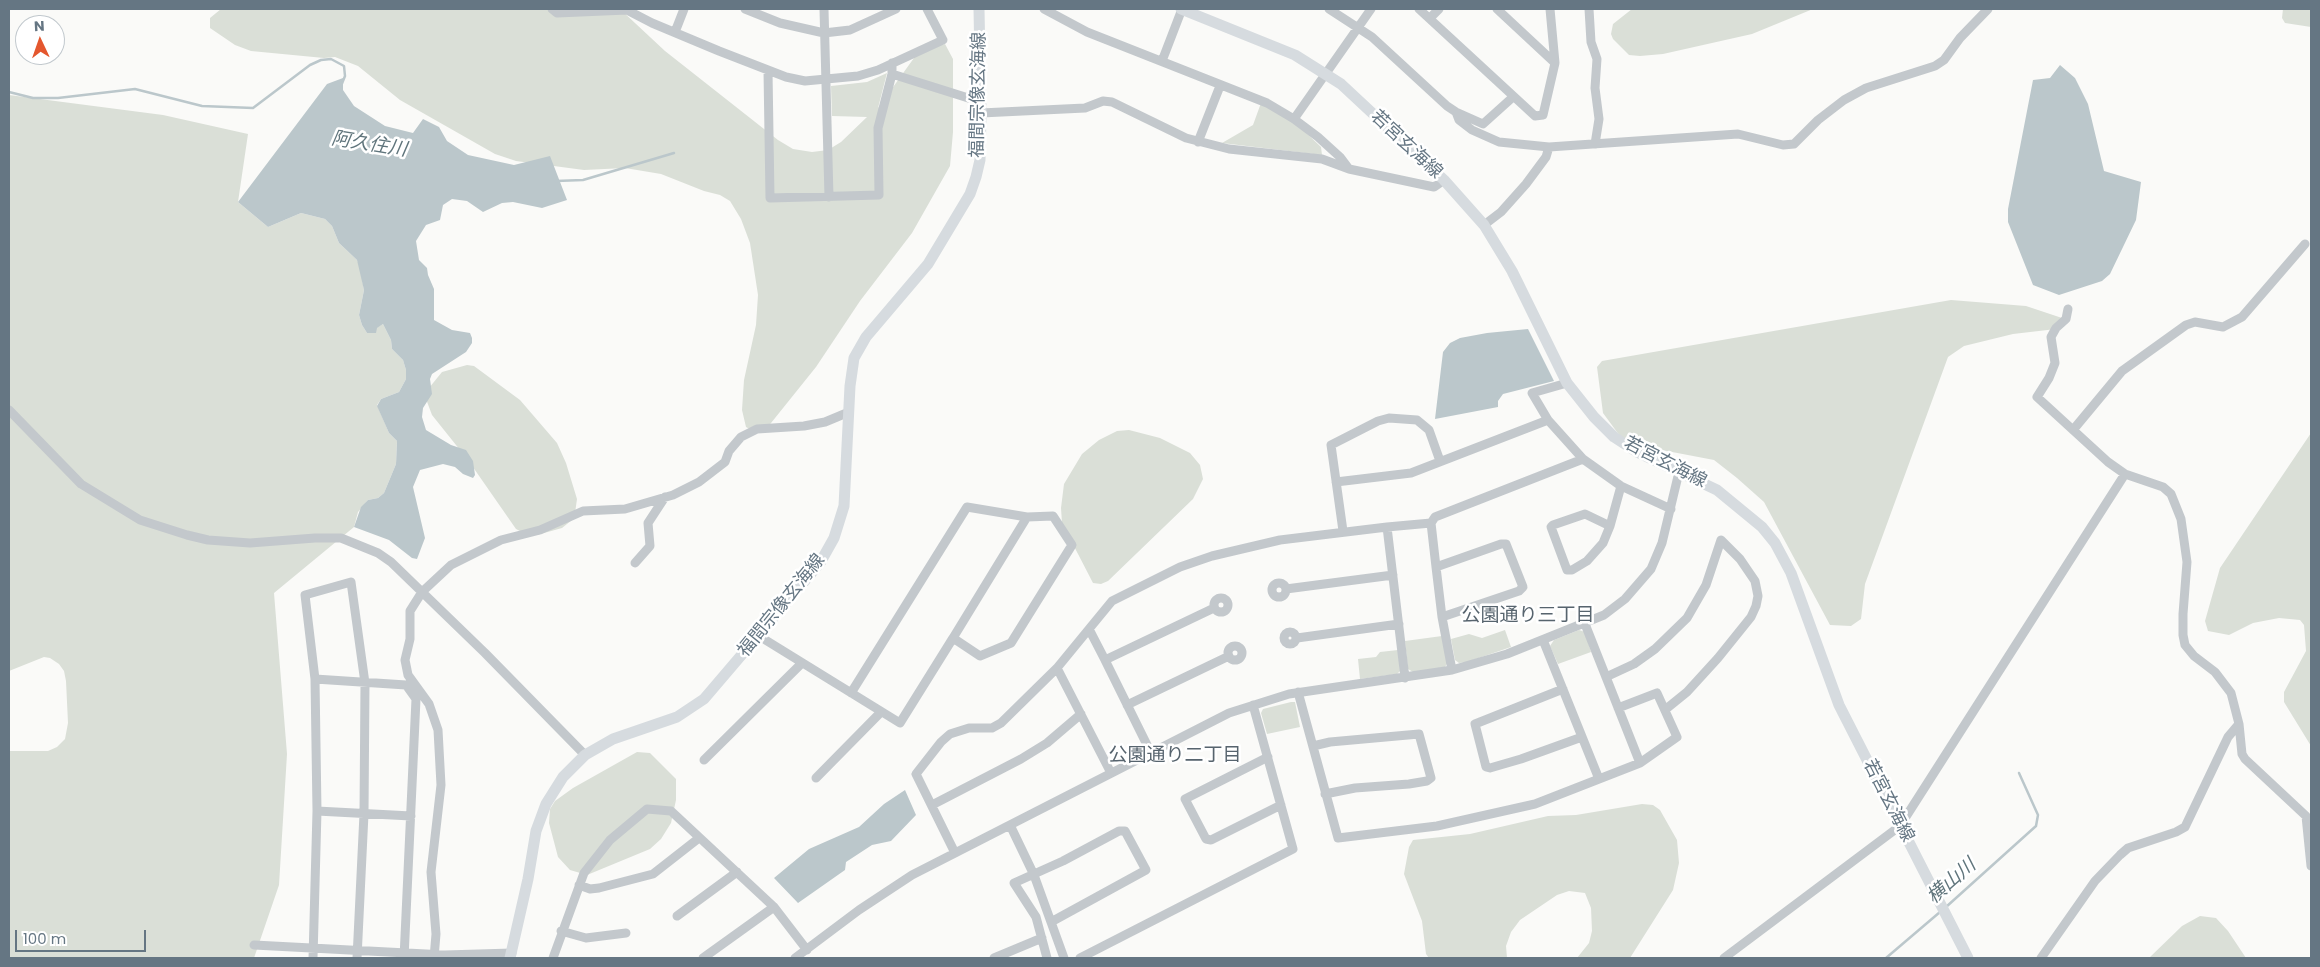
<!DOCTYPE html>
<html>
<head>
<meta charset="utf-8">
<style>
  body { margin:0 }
  #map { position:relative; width:2320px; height:967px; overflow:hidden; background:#fafaf8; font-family:Poppins,sans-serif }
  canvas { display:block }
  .frame { position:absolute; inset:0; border:10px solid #657683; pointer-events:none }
  .north { position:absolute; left:15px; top:15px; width:50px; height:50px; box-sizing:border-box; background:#fff; border:1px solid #c1c8cd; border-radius:50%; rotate:357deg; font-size:14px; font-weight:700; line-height:20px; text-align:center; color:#657683 }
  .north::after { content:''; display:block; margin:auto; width:18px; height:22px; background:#e4572e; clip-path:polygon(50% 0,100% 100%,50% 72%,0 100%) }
  .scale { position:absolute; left:15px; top:930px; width:131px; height:22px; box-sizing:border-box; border:2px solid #657683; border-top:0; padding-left:6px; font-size:15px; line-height:18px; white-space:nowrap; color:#657683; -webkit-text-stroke:4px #fff; paint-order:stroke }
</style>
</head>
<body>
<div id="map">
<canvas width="2320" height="967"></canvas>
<div class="frame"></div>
<div class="north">N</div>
<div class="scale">100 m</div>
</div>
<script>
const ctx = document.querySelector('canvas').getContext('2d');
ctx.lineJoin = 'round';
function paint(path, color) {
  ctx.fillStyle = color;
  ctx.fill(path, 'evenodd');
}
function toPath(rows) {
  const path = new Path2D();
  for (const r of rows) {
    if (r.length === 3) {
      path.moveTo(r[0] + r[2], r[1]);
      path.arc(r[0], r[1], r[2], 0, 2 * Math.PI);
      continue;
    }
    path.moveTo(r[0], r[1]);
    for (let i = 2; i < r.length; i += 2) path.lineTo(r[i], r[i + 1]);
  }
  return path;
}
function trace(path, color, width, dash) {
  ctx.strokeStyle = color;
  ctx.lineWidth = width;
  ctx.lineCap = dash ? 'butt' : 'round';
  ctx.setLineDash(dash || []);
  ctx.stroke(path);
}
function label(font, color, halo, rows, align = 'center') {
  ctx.font = font + ' Poppins,"Noto Sans JP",sans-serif';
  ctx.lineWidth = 5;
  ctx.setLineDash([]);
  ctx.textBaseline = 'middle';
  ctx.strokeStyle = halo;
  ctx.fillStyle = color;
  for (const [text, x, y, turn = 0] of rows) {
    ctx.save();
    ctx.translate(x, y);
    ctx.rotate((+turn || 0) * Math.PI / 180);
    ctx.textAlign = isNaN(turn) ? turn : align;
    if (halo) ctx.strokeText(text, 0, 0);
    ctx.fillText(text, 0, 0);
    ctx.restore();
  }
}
paint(toPath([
  [221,9,620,9,665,51,778,140,793,149,812,152,828,150,841,142,867,117,832,116,831,86,867,82,887,73,878,108,919,51,945,44,953,59,953,132,950,166,912,233,860,301,816,367,767,428,753,431,746,427,742,410,744,380,756,325,758,295,750,243,741,219,730,201,720,195,704,191,661,174,625,168,584,170,516,161,495,154,400,100,358,66,335,57,324,58,251,51,235,45,210,28,210,18],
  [1632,9,1813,9,1752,34,1663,54,1640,56,1629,55,1613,39,1611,34,1613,24],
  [2283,9,2311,9,2311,27,2285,23,2282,18],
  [9,95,163,115,248,134,238,202,268,227,301,213,325,219,332,226,339,243,357,260,360,267,364,290,359,315,362,325,367,333,376,333,376,328,383,324,391,340,392,349,403,360,406,370,406,379,399,392,381,399,377,405,389,433,397,441,396,464,384,493,378,498,368,500,358,512,354,527,274,593,287,754,279,885,254,958,9,958,9,751,48,751,57,747,65,739,68,723,66,681,64,671,59,664,50,658,44,657,9,671],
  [1261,103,1297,124,1321,147,1322,155,1222,143,1253,125],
  [1951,300,2026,306,2062,318,2056,329,2013,334,1964,346,1948,357,1865,584,1861,619,1851,626,1830,625,1764,502,1737,478,1714,460,1625,443,1603,413,1597,367,1602,361],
  [467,365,474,366,520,400,557,443,566,463,577,499,575,513,572,520,562,528,537,535,528,535,516,529,468,460,432,415,426,399,429,388,442,372],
  [1129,430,1160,438,1190,453,1200,465,1203,479,1193,499,1108,581,1101,584,1093,583,1062,523,1061,508,1064,484,1082,454,1099,440,1117,431],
  [2311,433,2311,746,2284,702,2284,692,2306,651,2304,625,2300,620,2279,618,2253,623,2229,635,2208,631,2205,621,2220,568],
  [1505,630,1511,647,1467,662,1459,663,1455,660,1451,639,1469,634,1482,638],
  [1579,630,1585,632,1591,652,1558,664,1550,646,1554,640],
  [1442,636,1448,662,1445,667,1413,672,1408,669,1405,641],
  [1398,650,1400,671,1397,674,1360,679,1358,659,1376,657,1380,652],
  [1291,702,1295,702,1300,727,1267,734,1261,713,1263,709],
  [637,752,650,753,676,779,676,800,671,823,661,839,650,849,587,875,570,870,558,857,549,823,550,809,555,801,573,788],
  [1642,804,1653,805,1660,810,1677,840,1679,863,1673,890,1630,958,1577,958,1589,943,1592,931,1591,908,1585,893,1569,891,1557,895,1520,920,1511,932,1506,946,1507,958,1429,958,1426,954,1422,921,1404,874,1409,847,1413,840,1470,834,1548,816,1576,815],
  [2200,916,2216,918,2228,931,2246,958,2149,958,2182,926]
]), '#dadfd7');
paint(toPath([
  [2060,65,2075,78,2088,104,2104,171,2141,182,2136,220,2110,274,2102,281,2059,295,2033,285,2008,222,2008,209,2033,80,2050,78],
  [343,78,343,90,354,106,385,126,413,133,423,119,439,127,447,141,468,155,514,165,550,156,567,200,542,208,513,202,502,203,483,212,467,201,452,199,443,205,440,220,426,225,416,241,419,260,427,268,428,275,434,289,434,320,452,330,470,333,472,338,472,343,466,352,432,374,430,379,432,394,423,408,422,417,426,430,451,445,466,450,473,461,475,475,473,478,463,474,455,467,443,464,420,470,413,487,425,538,417,559,412,558,389,540,354,527,361,507,368,500,378,498,384,493,396,464,397,441,389,433,377,406,381,399,399,392,406,379,406,370,403,360,392,349,391,340,383,324,377,328,376,333,367,333,362,325,359,315,364,290,357,260,339,243,332,226,325,219,301,213,268,227,238,202,327,84],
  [1528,329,1554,381,1503,394,1498,401,1498,407,1435,419,1443,352,1450,343,1460,338,1487,333],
  [905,790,916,815,891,841,872,845,846,862,845,870,798,903,774,878,809,849,859,827,884,804]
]), '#bbc7cb');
trace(toPath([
  [9,92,33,98,58,98,135,89,202,106,253,108,310,65,321,60,331,59,344,66,345,76,341,86],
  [556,181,583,180,674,153],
  [1946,907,2036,826,2038,815,2019,773],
  [1886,958,1940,912]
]), '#bbc7cb', 2.5);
trace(toPath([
  [552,9,557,13,627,10],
  [625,9,652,23,719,51,786,77,805,81,858,76,878,70,943,40,927,9],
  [745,9,780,23,824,33,850,30,896,9],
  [824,9,829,197],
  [1044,9,1087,32,1267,103,1294,119,1318,137,1340,157,1349,169],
  [1329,9,1372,37,1447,106,1456,112,1483,124,1513,97],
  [1419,9,1535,116,1543,115,1555,63,1497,9],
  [1550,9,1555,63],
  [1589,9,1591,42,1597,59,1595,88,1599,119,1595,144],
  [1430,18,1439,9],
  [675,32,684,9],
  [1162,61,1182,9],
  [768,71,770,198,879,195,878,128,892,74,892,63],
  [892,74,981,102],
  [1456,112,1459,120,1472,130,1499,142,1549,147,1738,134,1783,145,1794,144,1818,120,1844,100,1866,88,1935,66,1944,60,1960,38,1988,9],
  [981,113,1085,108,1103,101,1112,102,1186,138,1229,149,1322,159,1349,169,1434,187,1444,180],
  [1294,119,1371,9],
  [1198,142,1220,86],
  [1484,225,1501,212,1526,184,1546,157,1549,147],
  [2068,309,2066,319,2056,328,2051,337,2055,363,2049,378,2037,397,2108,462,2125,474,2163,487,2171,494,2181,519,2187,562,2183,614,2183,635,2185,645,2194,656,2215,672,2231,693,2239,724,2242,754,2245,759,2306,816,2311,866],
  [9,410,81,484,140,520,187,535,208,540,250,543,315,538,341,538,378,553,391,562,485,653,585,755],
  [1548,420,1532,393,1567,383],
  [2073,430,2122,371,2186,325,2195,322,2223,327,2242,317,2305,244],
  [1336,482,1411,473,1548,420,1583,459],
  [1610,526,1585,514,1553,525,1551,527,1567,570,1572,570,1587,561,1603,543,1610,526,1621,486],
  [1343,531,1331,445,1378,421,1389,418,1417,420,1429,430,1440,461],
  [635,563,650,546,648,523,665,497],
  [1436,567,1501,544,1506,544,1523,587,1519,591,1442,617],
  [1279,590,7],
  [1286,589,1393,575],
  [1221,605,7],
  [1214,608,1105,660,1089,629,1112,601,1180,567,1212,556,1280,540,1387,527],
  [1585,624,1640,763],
  [1089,629,1057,668,1111,773],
  [1290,638,6],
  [759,636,900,723,953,638],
  [1297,638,1399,624],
  [1543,640,1599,779],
  [1235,653,7],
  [1105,660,1151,753],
  [1452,670,1442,617,1436,567,1431,523,1435,517,1583,459,1621,486,1671,509],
  [1606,677,1634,664,1655,649,1687,618,1706,585,1721,540,1740,559,1755,581,1758,596,1756,606,1751,617,1718,658,1687,692,1666,709],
  [1405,678,1387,527,1431,523],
  [315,679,406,685,416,699,404,958],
  [1563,689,1475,724,1486,767,1490,768,1521,759,1582,737],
  [1298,692,1338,838,1437,826,1535,804,1640,763,1677,737,1657,693,1618,708],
  [851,693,967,507,1027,517,1053,516,1072,545,1011,643,980,656,953,638,1027,517],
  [1127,705,1229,656],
  [1313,746,1330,742,1419,734,1431,778,1427,781,1409,784,1355,788,1325,794],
  [1268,757,1185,799,1206,839,1211,840,1281,805],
  [704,760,802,663],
  [816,778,881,712],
  [932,805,1021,759,1047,743,1081,714],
  [317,811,411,816],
  [1010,825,1034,875,1064,958],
  [955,853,916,774,941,742,950,734,969,728,992,728,1001,723,1057,668],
  [579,885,590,889,599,888,653,874,699,838],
  [677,916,737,872],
  [561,931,586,938,626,933],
  [254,945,445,955,512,953],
  [313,958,317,811,315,679,305,595,351,582,365,683,364,814,357,958],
  [434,958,436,934,431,872,441,785,438,730,429,704,408,675,405,660,410,639,410,611,422,592,451,565,501,540,540,530,583,511,625,509,673,495,699,482,725,462,729,451,741,437,757,429,804,426,825,422,849,412],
  [553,958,584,873,610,840,647,809,671,811,774,907,807,950],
  [703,958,774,907],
  [795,958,859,910,912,875,1229,713,1289,694,1452,670,1507,654,1604,615,1625,599,1651,569,1662,543,1679,472],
  [994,958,1042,938],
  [1047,958,1036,917,1014,883,1063,861,1119,831,1125,831,1146,870,1051,922],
  [1080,958,1293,849,1253,705],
  [1724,958,1900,826,2125,474],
  [2041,958,2095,881,2120,855,2128,848,2176,832,2185,827,2228,737,2239,724]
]), '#c3c8cc', 9);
trace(toPath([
  [1181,9,1295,55,1341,84,1444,180,1484,225,1512,271,1567,383,1594,417,1614,437,1637,452,1717,490,1762,527,1775,543,1791,573,1839,705,1968,958],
  [510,958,528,879,536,831,546,804,563,777,585,755,613,739,677,717,704,699,820,563,834,538,844,506,850,386,854,358,866,337,928,264,970,194,976,177,980,160,981,113,979,9]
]), '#d6dbdf', 11);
label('18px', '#657683', '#fff', [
  ["福間宗像玄海線",979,95,-89],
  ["若宮玄海線",1406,145,43],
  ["若宮玄海線",1665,463,27],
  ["福間宗像玄海線",782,606,-51],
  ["若宮玄海線",1888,801,63]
]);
label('italic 19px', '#60757c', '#fff', [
  ["阿久住川",369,145,9],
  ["横山川",1952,882,-41]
]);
label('19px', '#57646e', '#fff', [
  ["公園通り三丁目",1528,616],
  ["公園通り二丁目",1175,756]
]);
</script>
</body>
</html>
